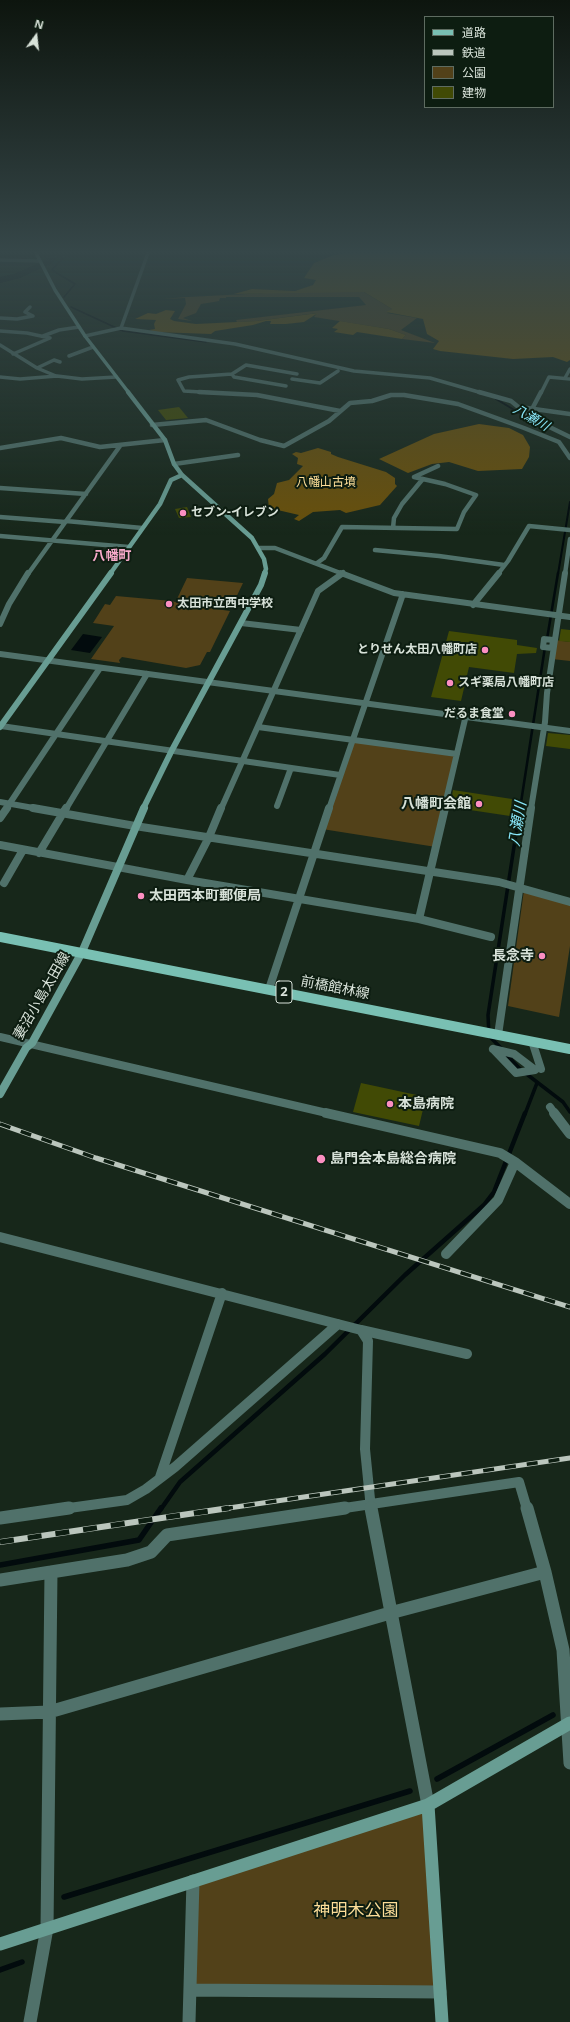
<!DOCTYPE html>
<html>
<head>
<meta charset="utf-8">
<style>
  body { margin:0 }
  #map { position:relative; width:570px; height:2022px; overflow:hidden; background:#17271a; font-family:"Noto Sans","Noto Sans JP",sans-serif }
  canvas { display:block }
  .legend { position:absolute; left:424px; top:16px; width:130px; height:92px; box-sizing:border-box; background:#0d1d11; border:1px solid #5e6c61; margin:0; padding:5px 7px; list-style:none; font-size:12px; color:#d8e2d9 }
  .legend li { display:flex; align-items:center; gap:8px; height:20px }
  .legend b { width:20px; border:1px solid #5e6c61 }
  .north { position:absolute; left:16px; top:16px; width:40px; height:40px; -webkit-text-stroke:3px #0d1d11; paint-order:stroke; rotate:15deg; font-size:11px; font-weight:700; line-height:16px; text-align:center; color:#d8e2d9 }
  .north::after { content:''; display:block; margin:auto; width:14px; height:18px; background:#d8e2d9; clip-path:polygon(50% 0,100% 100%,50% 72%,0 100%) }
</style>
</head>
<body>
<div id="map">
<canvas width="570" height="2022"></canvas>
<ul class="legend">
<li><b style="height:5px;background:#79c0b3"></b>道路</li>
<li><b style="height:5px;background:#bbc6bd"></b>鉄道</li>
<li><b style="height:11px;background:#524119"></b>公園</li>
<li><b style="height:11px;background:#414a05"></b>建物</li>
</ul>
<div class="north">N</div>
</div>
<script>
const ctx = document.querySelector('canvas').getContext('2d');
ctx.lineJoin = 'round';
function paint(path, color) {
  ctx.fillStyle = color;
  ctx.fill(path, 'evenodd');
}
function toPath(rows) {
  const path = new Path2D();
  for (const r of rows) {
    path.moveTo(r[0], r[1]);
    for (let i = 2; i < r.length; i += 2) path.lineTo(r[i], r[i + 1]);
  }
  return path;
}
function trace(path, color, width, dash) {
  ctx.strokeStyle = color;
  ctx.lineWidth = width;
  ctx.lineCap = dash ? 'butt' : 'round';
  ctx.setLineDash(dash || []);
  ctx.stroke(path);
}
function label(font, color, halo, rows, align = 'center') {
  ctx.font = font + ' "Noto Sans","Noto Sans JP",sans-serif';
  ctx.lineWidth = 4;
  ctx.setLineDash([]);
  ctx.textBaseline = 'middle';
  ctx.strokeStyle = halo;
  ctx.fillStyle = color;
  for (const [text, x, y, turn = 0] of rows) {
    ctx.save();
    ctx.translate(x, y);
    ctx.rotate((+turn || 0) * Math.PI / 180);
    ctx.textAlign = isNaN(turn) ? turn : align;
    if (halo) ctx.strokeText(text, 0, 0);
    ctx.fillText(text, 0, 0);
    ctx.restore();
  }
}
paint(toPath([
  [287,292,364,292,392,309,387,313,417,318,401,330,435,343,402,339,406,335,389,329,314,317,317,313,257,321,237,322,236,320,366,305,359,297,226,297,226,298,220,298,219,301,214,302,201,304,196,313,183,318,192,321,178,319,186,304,185,298,162,299,187,297],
  [187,578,243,583,232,606,176,601],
  [116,596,172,601,181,604,230,611,210,652,207,652,200,665,186,668,122,657,119,660,120,663,91,659,114,626,93,623,105,604,110,605],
  [555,640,570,642,570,661,552,659],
  [352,740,457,754,436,847,322,829],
  [524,890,570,905,570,946,559,1017,508,1006],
  [428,1805,440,1992,190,1990,193,1881]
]), '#524119');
paint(toPath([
  [350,253,570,253,570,360,567,362,553,357,513,359,440,351,433,349,439,341,427,334,423,319,386,312,392,309,364,292,234,294,252,289,295,291,313,285,316,280,304,278,314,263,334,255],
  [166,310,175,311,170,319,174,321,196,324,257,321,318,313,304,322,286,324,270,324,271,321,266,321,253,325,215,331,211,334,155,332,149,330,155,329,154,324,156,320,135,319,148,313,156,314],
  [340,321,389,329,406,335,402,339,357,332,353,335,334,332,338,329,332,328],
  [479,424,509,428,523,435,530,447,529,457,522,469,478,471,449,462,432,464,408,473,379,459,434,434],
  [318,448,331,452,331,454,338,457,386,472,395,478,395,484,397,486,380,505,346,513,340,510,313,512,299,521,294,519,299,515,269,508,268,499,274,494,277,483,289,480,303,466,297,464,298,458,292,454,296,452,301,453]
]), '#69500a');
paint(toPath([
  [83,634,102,637,90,653,71,650]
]), '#020b0d');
trace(toPath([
  [57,253,60,253],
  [64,297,75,284,52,270,67,253],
  [71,307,123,331,206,342]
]), '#020b0d', 1.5);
trace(toPath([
  [496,399,531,420],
  [558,574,570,502]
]), '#020b0d', 2);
trace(toPath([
  [547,639,558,573],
  [520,809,545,647]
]), '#020b0d', 2.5);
trace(toPath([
  [502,1049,489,1036,488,1015,520,808],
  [506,1054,520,1069,563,1102,570,1112],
  [525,1114,537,1083]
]), '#020b0d', 3.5);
trace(toPath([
  [161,1509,180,1482,325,1354,405,1275,484,1205,494,1192,525,1113]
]), '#020b0d', 4.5);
trace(toPath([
  [0,1565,139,1540,161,1508],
  [437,1779,553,1715],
  [64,1897,410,1791],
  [0,1970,22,1962]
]), '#020b0d', 5.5);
paint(toPath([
  [52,253,60,253,52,263,20,278,0,283,0,277,14,274,35,265,46,259,52,253]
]), '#020b0d');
paint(toPath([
  [179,407,188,418,166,420,158,410],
  [187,507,191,517,179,518,175,509],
  [561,629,570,630,570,642,559,641],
  [449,631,517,640,517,645,537,648,536,653,517,654,514,673,469,667,461,701,431,697],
  [548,733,570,735,570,749,546,746],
  [453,790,512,799,510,816,450,807],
  [361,1083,426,1097,419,1126,353,1112]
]), '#414a05');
trace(toPath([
  [0,260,39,261],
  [0,318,17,319,33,316,25,312,30,307],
  [121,328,148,253],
  [0,331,27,333,50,338,13,354],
  [43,336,59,330,79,327],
  [85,336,121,328,235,344,354,371,430,378,482,393],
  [0,345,37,368,56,376],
  [69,356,93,347],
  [37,368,54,360,60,362],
  [0,377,20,379,57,376,82,379,116,377],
  [565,378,570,369],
  [292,379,320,383,338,371],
  [286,386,234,377,232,374,246,365,297,374],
  [217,393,184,391,178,380,189,377,232,374],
  [541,393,549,377,570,379]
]), '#50716a', 3.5);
trace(toPath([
  [199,392,257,395,340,411],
  [479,392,511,401,533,419,570,437],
  [527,408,570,414],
  [532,409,541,392],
  [152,425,206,420,260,440,284,446,329,421,350,403,372,401,391,395,404,395,458,404,524,428,559,442,570,458],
  [0,448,61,438,100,447,165,440],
  [174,464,238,455],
  [0,488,86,494],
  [0,517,65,522],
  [66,521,142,528],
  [393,528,394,518,402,504,422,480],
  [0,536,129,547],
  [259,548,275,548,343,574],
  [375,550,439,556,504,565],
  [317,563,324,558,342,527,457,529,464,512,476,495,445,484,414,477,438,466],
  [28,574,120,446],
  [342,574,343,573],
  [498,574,508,561,529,526,570,530],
  [565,574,570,539]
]), '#50716a', 4.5);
trace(toPath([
  [341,573,394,593,570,617],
  [473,605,499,573],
  [241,623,301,630],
  [0,624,9,604,28,573],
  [544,639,553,640,552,648,543,647,544,639],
  [0,654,570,731],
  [1,726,340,775],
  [258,727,457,754],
  [0,802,39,809],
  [277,806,291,768],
  [6,809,100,668],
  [66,809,147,674],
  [221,809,318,591,343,573],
  [329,809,403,594],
  [444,809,466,715],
  [531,809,545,722,547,693,565,573]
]), '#50716a', 6);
trace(toPath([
  [33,808,135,826,499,882,570,902],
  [0,818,7,808],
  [0,845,187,880,419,919,491,937],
  [39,853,66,808],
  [187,880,209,837,221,808],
  [4,883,23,850],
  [419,919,445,808],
  [269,989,329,808],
  [498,1035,531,808],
  [0,1037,331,1114],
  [532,1041,541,1069],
  [493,1049,514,1054,535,1070,516,1073,493,1049],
  [550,1107,555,1114]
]), '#50716a', 8);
trace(toPath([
  [326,1113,500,1153,515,1162,570,1204],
  [554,1113,570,1134],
  [0,1237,361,1330,368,1341,365,1449,371,1509],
  [446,1254,498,1200,515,1162],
  [361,1330,467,1354],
  [160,1477,222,1293],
  [62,1509,127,1500,146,1489,175,1467,338,1324],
  [338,1509,519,1482,527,1509]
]), '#50716a', 10);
trace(toPath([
  [371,1508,428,1805],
  [527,1508,545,1572,563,1650,570,1763],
  [0,1518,69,1508],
  [51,1572,127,1560,151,1552,167,1535,345,1508],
  [0,1580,51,1572,47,1928,30,2022],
  [0,1714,49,1712,390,1613,545,1572],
  [190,1990,440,1992],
  [189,2022,193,1881]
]), '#50716a', 13);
trace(toPath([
  [36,253,55,290,85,336,129,393]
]), '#689d93', 3.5);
trace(toPath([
  [128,392,165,440,174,464,182,475,252,538,264,559,266,569,264,574],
  [110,574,160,504,171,480,182,475]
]), '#689d93', 4.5);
trace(toPath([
  [0,727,111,573],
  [143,809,172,750,261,585,265,573]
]), '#689d93', 6);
trace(toPath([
  [0,1094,26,1048,32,1043,82,952,144,808]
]), '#689d93', 8);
trace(toPath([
  [428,1805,442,2022],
  [0,1944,428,1805,570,1723]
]), '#689d93', 13);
trace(toPath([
  [0,937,570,1049]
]), '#79c0b3', 10);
const railFar1 = toPath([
  [0,1124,96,1158,570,1307],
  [222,1509,570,1458]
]);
const rail = toPath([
  [0,1542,229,1508]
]);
trace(railFar1, '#bbc6bd', 5);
trace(rail, '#bbc6bd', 6);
trace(railFar1, '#0d1d11', 3.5, [11]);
trace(rail, '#0d1d11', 5, [14]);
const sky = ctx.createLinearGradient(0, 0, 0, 536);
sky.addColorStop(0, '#0d150e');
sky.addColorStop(0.47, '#364749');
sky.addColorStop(1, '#36474900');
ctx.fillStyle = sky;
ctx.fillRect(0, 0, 570, 536);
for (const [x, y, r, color] of [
  [183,513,4,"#fc8fc1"],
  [169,604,4,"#fc8fc1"],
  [485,650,4,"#fc8fc1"],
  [450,683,4,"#fc8fc1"],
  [512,714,4,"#fc8fc1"],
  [479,804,4,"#fc8fc1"],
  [141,896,4,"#fc8fc1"],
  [542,956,4,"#fc8fc1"],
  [390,1104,4,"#fc8fc1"],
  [321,1159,5,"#fc8fc1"]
]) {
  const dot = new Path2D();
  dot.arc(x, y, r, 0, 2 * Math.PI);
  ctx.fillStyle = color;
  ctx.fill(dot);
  trace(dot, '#0d1d11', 1.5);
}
label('12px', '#fcdd98', '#0d1d11', [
  ["八幡山古墳",326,483]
]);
label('bold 12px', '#d8e2d9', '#0d1d11', [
  ["セブン-イレブン",191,513],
  ["太田市立西中学校",177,604],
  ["とりせん太田八幡町店",477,650,"right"],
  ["スギ薬局八幡町店",458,683],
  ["だるま食堂",504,714,"right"]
], 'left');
label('italic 13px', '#89e8fb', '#0d1d11', [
  ["八瀬川",531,418,30]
]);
label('bold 13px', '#f8aacb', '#0d1d11', [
  ["八幡町",112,556]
]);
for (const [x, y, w] of [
  [284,992,16]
]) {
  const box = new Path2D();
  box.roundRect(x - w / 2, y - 11, w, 22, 3);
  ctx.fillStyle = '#0d1d11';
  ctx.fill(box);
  trace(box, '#d8e2d9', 1);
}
label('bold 13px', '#d8e2d9', null, [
  ["2",284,992]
]);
label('bold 14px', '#d8e2d9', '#0d1d11', [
  ["八幡町会館",471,804,"right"],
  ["太田西本町郵便局",149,896],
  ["長念寺",534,956,"right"],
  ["本島病院",398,1104],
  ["島門会本島総合病院",330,1159]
], 'left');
label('14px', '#d8e2d9', '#0d1d11', [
  ["前橋館林線",335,988,11],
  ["妻沼小島太田線",42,996,-60]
]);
label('italic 15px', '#89e8fb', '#0d1d11', [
  ["八瀬川",518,824,-81]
]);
label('17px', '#fcdd98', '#0d1d11', [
  ["神明木公園",356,1911]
]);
</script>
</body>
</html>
